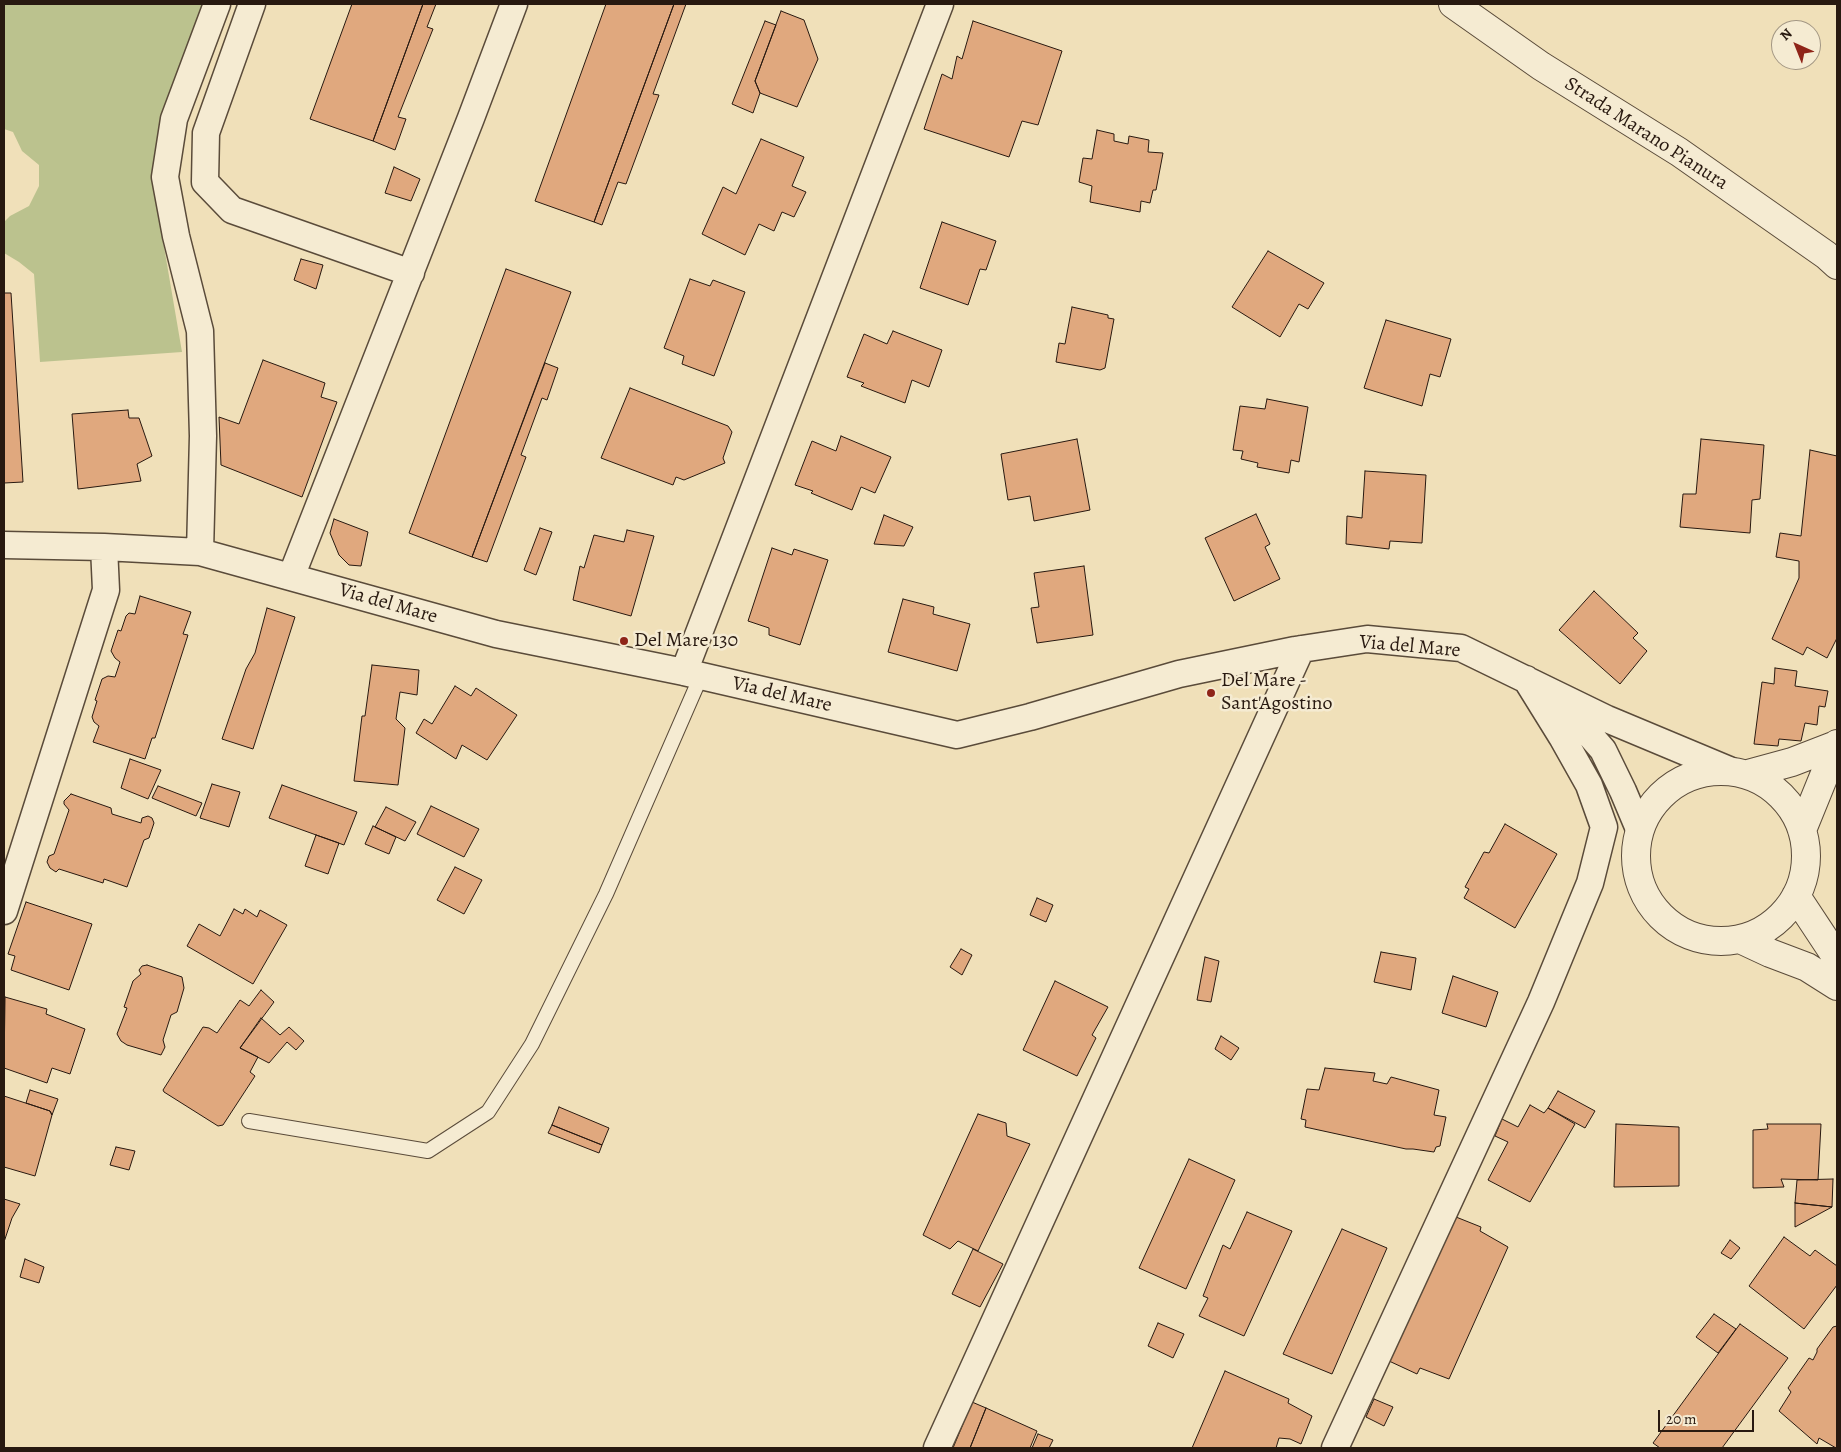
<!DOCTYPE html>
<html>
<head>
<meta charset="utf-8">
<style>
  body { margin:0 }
  #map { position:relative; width:1841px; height:1452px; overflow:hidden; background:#f0e0b9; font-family:Alegreya,serif }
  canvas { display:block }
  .frame { position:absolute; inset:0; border:5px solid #281910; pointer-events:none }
  .north { position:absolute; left:1771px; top:20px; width:50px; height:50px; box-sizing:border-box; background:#f5ebd2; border:1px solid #a39784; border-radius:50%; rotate:316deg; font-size:14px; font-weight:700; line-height:20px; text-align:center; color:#281910 }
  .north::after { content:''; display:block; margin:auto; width:18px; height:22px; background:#8f2418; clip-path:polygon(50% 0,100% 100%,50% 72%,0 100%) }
  .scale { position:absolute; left:1658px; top:1410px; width:96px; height:22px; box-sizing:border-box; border:2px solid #281910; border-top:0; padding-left:6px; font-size:15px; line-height:18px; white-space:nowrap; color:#281910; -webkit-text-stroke:4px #f5ebd2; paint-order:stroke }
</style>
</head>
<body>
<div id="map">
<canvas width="1841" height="1452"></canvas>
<div class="frame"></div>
<div class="north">N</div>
<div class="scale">20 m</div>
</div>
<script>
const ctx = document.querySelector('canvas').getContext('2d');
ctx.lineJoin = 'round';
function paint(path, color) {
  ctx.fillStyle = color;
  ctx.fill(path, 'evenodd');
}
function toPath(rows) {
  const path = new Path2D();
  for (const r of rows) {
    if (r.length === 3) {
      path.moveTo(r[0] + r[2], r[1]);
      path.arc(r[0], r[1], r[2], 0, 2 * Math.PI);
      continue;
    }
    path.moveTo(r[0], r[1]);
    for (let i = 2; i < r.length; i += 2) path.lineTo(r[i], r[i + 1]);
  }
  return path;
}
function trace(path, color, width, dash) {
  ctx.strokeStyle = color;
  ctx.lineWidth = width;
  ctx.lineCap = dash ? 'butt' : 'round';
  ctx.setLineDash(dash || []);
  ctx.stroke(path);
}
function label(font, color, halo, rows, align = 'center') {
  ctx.font = font + ' Alegreya,serif';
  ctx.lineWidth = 5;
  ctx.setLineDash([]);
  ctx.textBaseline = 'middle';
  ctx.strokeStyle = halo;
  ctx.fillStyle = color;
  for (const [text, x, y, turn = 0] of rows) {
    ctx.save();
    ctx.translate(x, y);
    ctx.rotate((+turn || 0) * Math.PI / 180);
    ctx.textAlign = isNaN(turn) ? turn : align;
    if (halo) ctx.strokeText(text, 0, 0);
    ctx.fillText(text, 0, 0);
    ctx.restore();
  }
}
paint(toPath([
  [4,4,209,4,156,200,182,352,40,362,34,274,19,262,4,253,4,222,10,216,29,206,39,186,39,165,22,151,13,132,4,129]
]), '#bbc28e');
const building = toPath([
  [352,4,423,4,373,141,310,119,352,4],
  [423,4,436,4,427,27,433,29,398,117,406,119,395,150,373,141,423,4],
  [606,4,674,4,594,222,535,201,606,4],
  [674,4,686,4,653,94,659,95,626,184,618,182,602,225,594,222,674,4],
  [781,11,804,20,818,59,797,107,760,93,755,81,781,11],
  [765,21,776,25,755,81,760,93,753,113,732,104,765,21],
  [973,21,1062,51,1038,125,1022,121,1009,157,924,129,942,74,952,79,957,56,962,59,973,21],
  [1097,130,1114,134,1114,141,1128,144,1129,136,1149,140,1148,152,1163,153,1156,190,1153,190,1150,203,1141,201,1140,212,1090,202,1092,186,1079,182,1083,158,1092,159,1097,130],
  [761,139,804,157,792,186,806,192,794,217,782,212,774,231,759,224,745,255,702,234,723,187,736,194,761,139],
  [394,167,420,179,411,201,385,193,394,167],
  [942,222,996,241,986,270,980,269,968,305,920,288,942,222],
  [1268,251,1324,283,1308,309,1299,304,1280,337,1232,307,1268,251],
  [301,259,323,265,316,289,294,280,301,259],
  [506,269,571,292,472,557,409,533,506,269],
  [690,279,710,286,713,280,745,292,714,376,682,364,684,356,664,348,690,279],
  [4,293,11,293,23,482,4,483,4,293],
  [1072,307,1108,315,1108,318,1114,319,1105,368,1100,370,1056,362,1059,343,1065,344,1072,307],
  [1386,320,1451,339,1440,377,1430,374,1422,406,1364,388,1386,320],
  [893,331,942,350,929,387,912,380,905,403,861,386,864,383,847,377,864,334,887,344,893,331],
  [263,360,325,383,321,397,337,402,302,497,221,465,219,417,239,424,263,360],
  [545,363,558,368,547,400,542,398,521,455,526,457,487,562,472,557,545,363],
  [630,388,728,426,732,432,723,458,725,463,684,480,676,477,673,485,601,458,630,388],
  [1267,399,1308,407,1299,462,1291,460,1289,473,1257,467,1258,463,1241,459,1243,451,1233,450,1240,406,1265,409,1267,399],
  [128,410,129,418,139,418,152,456,137,464,141,481,78,489,72,414,128,410],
  [841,436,891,457,875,493,861,487,852,510,811,493,813,491,795,485,812,441,836,451,841,436],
  [1077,439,1090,510,1034,521,1030,496,1008,500,1001,454,1077,439],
  [1701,439,1764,445,1760,499,1752,500,1750,533,1680,527,1683,494,1696,494,1701,439],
  [1810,450,1837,456,1837,638,1827,658,1807,647,1803,655,1772,639,1799,578,1799,561,1776,557,1780,533,1801,536,1810,450],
  [1365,471,1426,475,1422,543,1390,541,1389,549,1346,544,1347,516,1362,518,1365,471],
  [1256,514,1270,544,1265,547,1280,579,1234,601,1205,538,1256,514],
  [884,515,913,527,904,546,874,544,884,515],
  [334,519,368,532,361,566,349,565,339,555,330,533,334,519],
  [540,528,552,532,536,575,524,570,540,528],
  [627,530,654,536,631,616,573,600,580,566,584,568,594,535,624,542,627,530],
  [772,548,792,555,794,549,828,560,800,645,769,635,769,628,748,621,772,548],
  [1084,566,1093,635,1037,643,1031,608,1039,607,1034,573,1084,566],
  [1594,591,1638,633,1633,638,1647,651,1620,684,1559,630,1594,591],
  [140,596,191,612,183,634,188,635,155,738,152,738,145,759,93,742,99,726,94,722,92,717,97,701,95,700,102,679,108,676,115,677,120,662,115,658,111,651,118,630,121,631,126,616,129,613,135,614,140,596],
  [903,599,934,607,933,614,970,624,957,671,888,652,903,599],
  [267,608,295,617,253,749,222,739,246,669,255,653,267,608],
  [372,665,419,670,417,695,400,692,396,719,405,728,398,785,354,781,362,716,365,716,372,665],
  [1775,668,1797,671,1795,686,1828,691,1825,707,1819,706,1817,725,1805,723,1801,741,1779,739,1778,746,1754,744,1762,682,1774,684,1775,668],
  [455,686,471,696,476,688,517,715,487,760,462,745,456,759,416,733,424,719,432,724,455,686],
  [130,759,161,770,148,799,121,788,130,759],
  [212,784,240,792,229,827,200,818,212,784],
  [282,785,357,812,344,845,269,818,282,785],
  [158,786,202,803,196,816,152,798,158,786],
  [71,794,111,808,112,814,141,823,142,818,148,816,152,818,154,823,149,838,144,840,127,887,104,879,103,883,59,869,56,872,50,868,47,862,49,856,54,854,69,810,64,804,64,801,71,794],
  [431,806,479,829,464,857,417,834,431,806],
  [386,807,416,822,405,841,375,827,386,807],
  [1505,824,1557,854,1515,928,1464,898,1469,889,1465,887,1484,852,1489,853,1505,824],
  [373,826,396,837,389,854,365,844,373,826],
  [316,835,339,843,328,874,305,866,316,835],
  [455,867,482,880,464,914,437,900,455,867],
  [1037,898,1053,905,1046,922,1030,915,1037,898],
  [26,902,92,924,69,990,11,970,15,956,8,954,26,902],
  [234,909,243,914,245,909,257,917,260,910,287,925,253,984,187,946,199,924,220,936,234,909],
  [961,949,972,955,962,975,950,967,961,949],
  [1381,952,1416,958,1411,990,1374,982,1381,952],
  [1205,957,1219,961,1211,1002,1197,1000,1205,957],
  [147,965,182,977,184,988,177,1012,171,1015,163,1040,165,1047,161,1055,127,1045,121,1041,117,1034,127,1008,124,1007,133,981,141,974,139,970,142,966,147,965],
  [1453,976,1498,992,1486,1027,1442,1013,1453,976],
  [1055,981,1108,1007,1092,1035,1096,1038,1077,1076,1023,1050,1055,981],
  [261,990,274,1002,240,1048,258,1057,250,1072,255,1076,223,1125,218,1126,164,1092,163,1090,203,1027,209,1028,217,1033,240,1000,249,1006,261,990],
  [5,997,47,1009,46,1014,85,1029,70,1074,52,1068,47,1083,4,1068,5,997],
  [261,1018,280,1035,289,1027,304,1041,296,1050,287,1042,269,1063,240,1048,261,1018],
  [1221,1036,1239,1048,1231,1060,1215,1049,1221,1036],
  [1325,1068,1375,1073,1373,1081,1387,1084,1391,1077,1439,1090,1434,1115,1446,1117,1440,1146,1436,1147,1434,1152,1413,1149,1406,1149,1305,1127,1306,1120,1301,1119,1307,1089,1319,1090,1325,1068],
  [30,1090,58,1099,52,1115,50,1111,26,1103,30,1090],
  [1558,1091,1595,1111,1585,1128,1548,1108,1558,1091],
  [4,1096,50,1111,52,1115,35,1176,4,1167,4,1096],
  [1530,1105,1544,1113,1548,1108,1575,1124,1530,1202,1488,1180,1508,1142,1495,1136,1502,1119,1518,1127,1530,1105],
  [559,1107,609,1128,602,1145,552,1125,559,1107],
  [978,1114,1006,1123,1007,1136,1030,1144,978,1251,958,1241,950,1249,923,1235,978,1114],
  [1616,1124,1679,1127,1679,1186,1614,1187,1616,1124],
  [1767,1124,1821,1124,1818,1180,1781,1179,1784,1187,1753,1188,1753,1130,1768,1129,1767,1124],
  [552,1125,602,1145,599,1153,548,1133,552,1125],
  [116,1147,135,1151,129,1170,110,1165,116,1147],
  [1189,1159,1235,1180,1186,1289,1139,1268,1189,1159],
  [1833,1179,1832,1207,1795,1203,1797,1180,1833,1179],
  [4,1199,20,1204,12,1218,4,1242,4,1199],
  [1795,1203,1832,1207,1795,1227,1795,1203],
  [1247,1212,1292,1231,1244,1336,1199,1316,1208,1298,1203,1296,1223,1245,1230,1249,1247,1212],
  [1456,1217,1481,1227,1480,1231,1508,1247,1449,1379,1420,1368,1417,1374,1389,1361,1456,1217],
  [1342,1229,1387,1248,1332,1374,1283,1354,1342,1229],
  [1784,1237,1810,1256,1815,1250,1837,1266,1837,1285,1804,1329,1749,1286,1784,1237],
  [1730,1240,1740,1248,1731,1259,1721,1253,1730,1240],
  [973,1249,1003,1264,980,1307,952,1294,973,1249],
  [25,1259,44,1267,39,1283,20,1277,25,1259],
  [1714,1314,1736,1329,1718,1353,1696,1337,1714,1314],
  [1158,1323,1184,1334,1173,1358,1148,1346,1158,1323],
  [1740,1324,1788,1358,1722,1448,1660,1448,1653,1443,1740,1324],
  [1837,1326,1837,1448,1836,1448,1819,1438,1817,1444,1779,1411,1791,1392,1788,1388,1809,1358,1813,1360,1817,1352,1817,1349,1833,1327,1837,1326],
  [1225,1371,1289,1399,1288,1403,1312,1416,1301,1444,1290,1439,1279,1438,1276,1448,1192,1448,1225,1371],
  [1374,1399,1393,1407,1384,1426,1366,1417,1374,1399],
  [972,1402,986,1408,970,1448,953,1448,972,1402],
  [986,1408,1037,1431,1030,1448,970,1448,986,1408],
  [1038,1434,1053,1440,1049,1448,1032,1448,1038,1434]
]);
paint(building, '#e0a87e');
trace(building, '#281910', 1);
const service = toPath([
  [249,1121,428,1151,488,1112,532,1044,606,894,701,676]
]);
const minor = toPath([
  [252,4,206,133,205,182,232,210,411,273],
  [4,545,104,547,200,552,496,634,684,672,957,735,1030,717,1179,674,1295,650,1367,639,1461,648,1607,719,1729,770],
  [200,552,203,436,200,331,176,236,165,177,174,119,217,4],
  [291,577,471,118,514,4],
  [684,672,940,4],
  [1560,701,1603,750,1623,791,1639,829],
  [4,911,106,590,104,547],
  [937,1448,1301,649],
  [1335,1448,1541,1002,1590,883,1604,827,1589,785,1562,737,1526,679]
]);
const tertiary = toPath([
  [1453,4,1541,66,1679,152,1826,255,1837,265],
  [1721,856,85],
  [1748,774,1792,762,1836,745],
  [1802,830,1837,744],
  [1796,896,1837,958],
  [1740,939,1770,953,1807,967,1837,986]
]);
trace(service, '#5a4b3a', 16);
trace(minor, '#5a4b3a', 29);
trace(tertiary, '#5a4b3a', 30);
trace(service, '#f5ebd2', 14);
trace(minor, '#f5ebd2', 26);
trace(tertiary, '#f5ebd2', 28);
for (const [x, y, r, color] of [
  [624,641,5,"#8f2418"],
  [1211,693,5,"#8f2418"]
]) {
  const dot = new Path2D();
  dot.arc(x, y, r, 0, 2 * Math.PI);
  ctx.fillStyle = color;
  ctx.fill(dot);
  trace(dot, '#f5ebd2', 2);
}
label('20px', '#281910', '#f5ebd2', [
  ["Strada Marano Pianura",1646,134,33],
  ["Via del Mare",388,604,16],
  ["Via del Mare",1410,647,5],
  ["Via del Mare",782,695,13]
]);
label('20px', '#281910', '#f5ebd2', [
  ["Del Mare 130",634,641],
  ["Del Mare -",1221,681],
  ["Sant'Agostino",1221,704]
], 'left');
</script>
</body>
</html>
